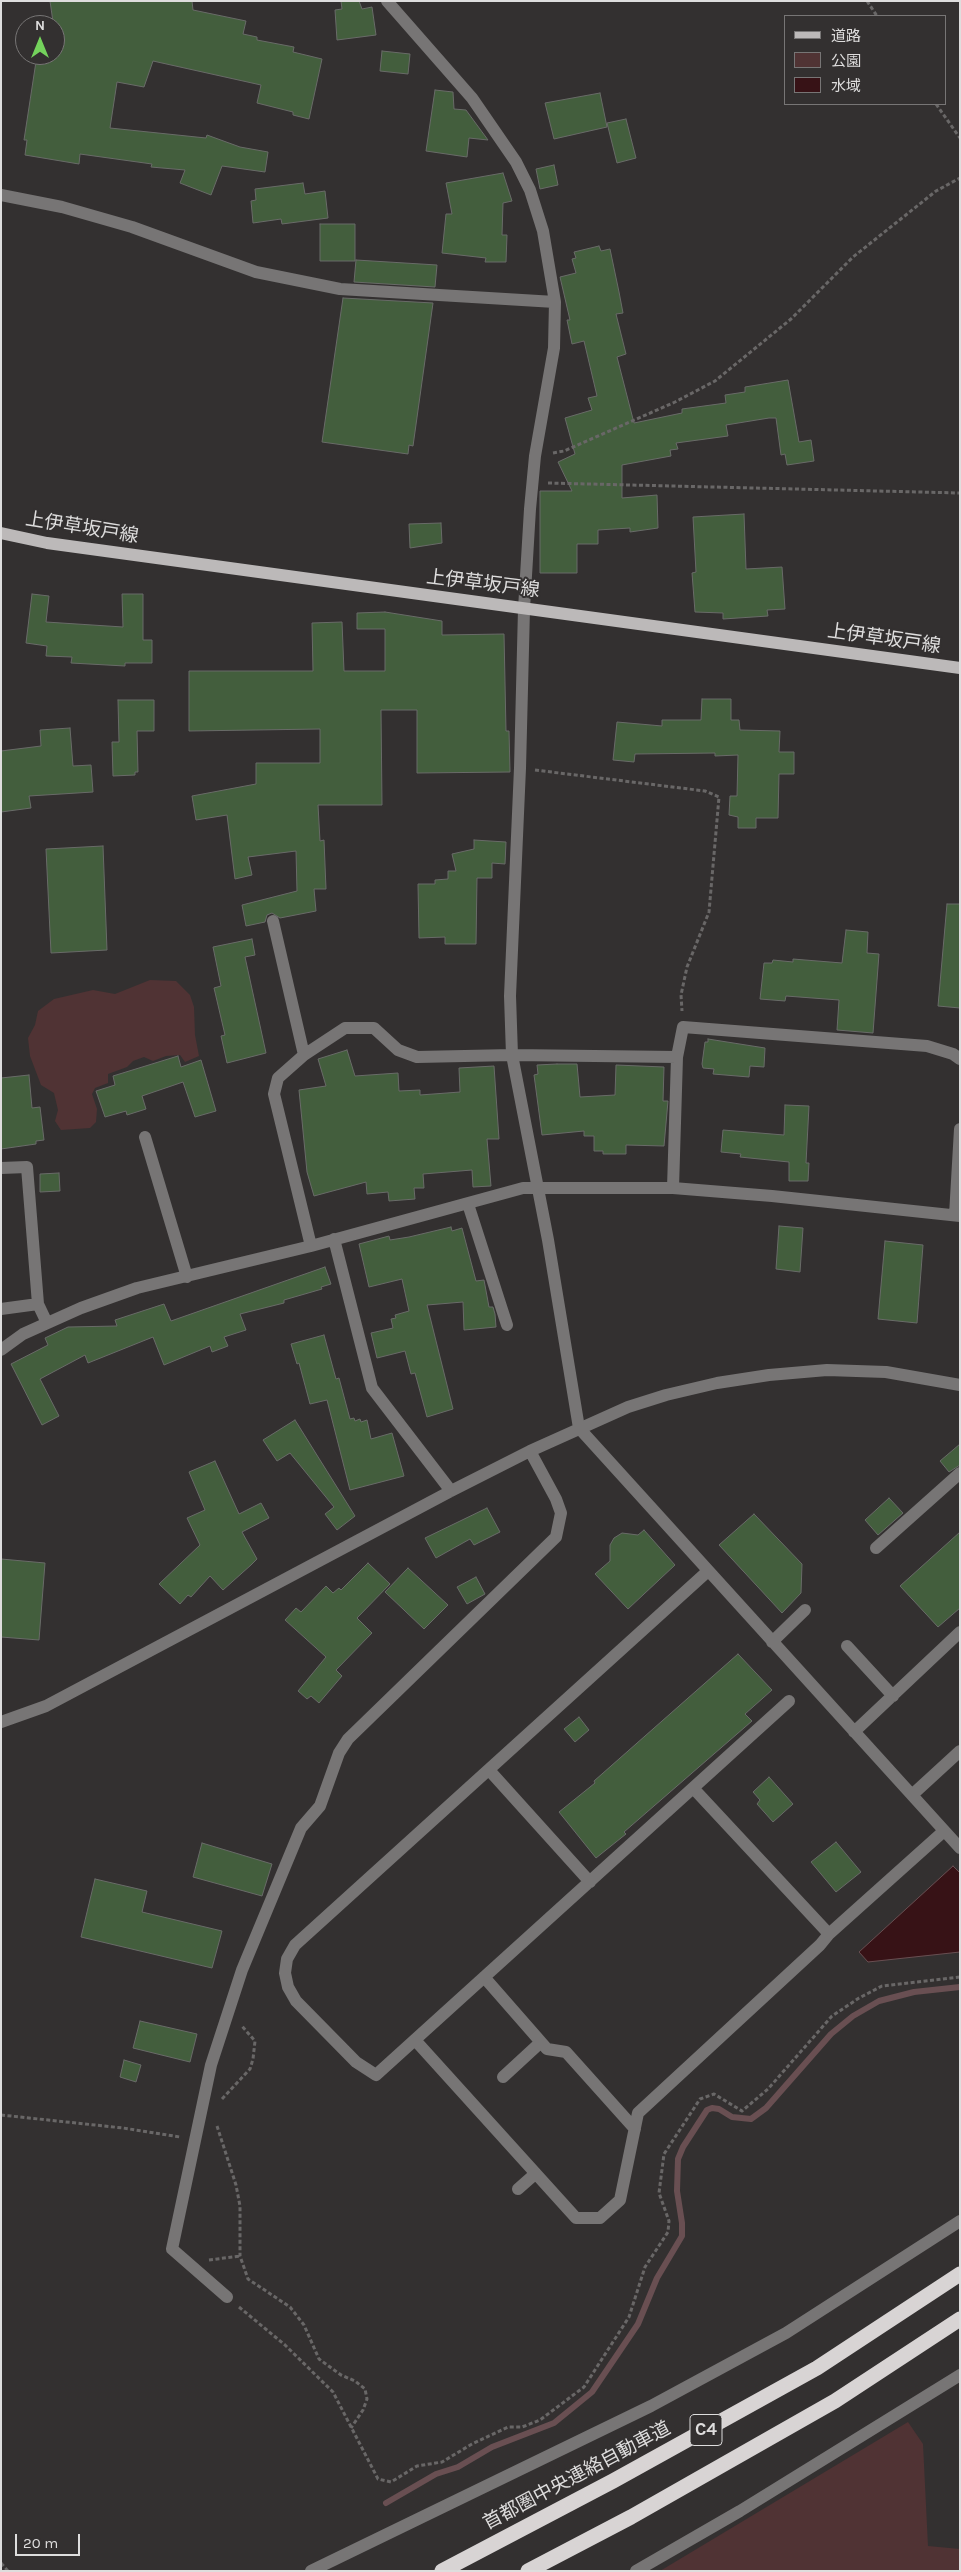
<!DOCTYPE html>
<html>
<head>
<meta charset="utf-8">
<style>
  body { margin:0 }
  #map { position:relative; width:961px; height:2572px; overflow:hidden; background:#333030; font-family:Karla,"Noto Sans JP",sans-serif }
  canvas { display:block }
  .frame { position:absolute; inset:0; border:2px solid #dedddd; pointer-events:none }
  .legend { position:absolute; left:784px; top:15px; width:162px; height:90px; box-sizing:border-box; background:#333030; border:1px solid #777575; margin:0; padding:6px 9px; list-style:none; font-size:15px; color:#dedddd }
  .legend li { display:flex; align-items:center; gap:10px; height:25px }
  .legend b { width:25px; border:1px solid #777575 }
  .north { position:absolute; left:15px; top:15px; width:50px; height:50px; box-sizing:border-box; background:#333030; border:1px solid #777575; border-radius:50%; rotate:0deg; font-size:14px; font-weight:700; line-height:20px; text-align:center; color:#dedddd }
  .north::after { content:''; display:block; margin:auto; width:18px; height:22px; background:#74d25c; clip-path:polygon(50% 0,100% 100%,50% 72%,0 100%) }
  .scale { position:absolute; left:15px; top:2534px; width:65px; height:22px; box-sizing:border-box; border:2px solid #dedddd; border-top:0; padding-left:6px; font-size:15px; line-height:18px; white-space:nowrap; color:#dedddd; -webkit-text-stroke:4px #333030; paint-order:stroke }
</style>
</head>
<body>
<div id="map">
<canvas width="961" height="2572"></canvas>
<div class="frame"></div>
<ul class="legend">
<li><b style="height:6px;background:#bcb9b9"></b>道路</li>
<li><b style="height:14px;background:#503334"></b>公園</li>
<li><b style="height:14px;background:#371216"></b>水域</li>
</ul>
<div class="north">N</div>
<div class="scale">20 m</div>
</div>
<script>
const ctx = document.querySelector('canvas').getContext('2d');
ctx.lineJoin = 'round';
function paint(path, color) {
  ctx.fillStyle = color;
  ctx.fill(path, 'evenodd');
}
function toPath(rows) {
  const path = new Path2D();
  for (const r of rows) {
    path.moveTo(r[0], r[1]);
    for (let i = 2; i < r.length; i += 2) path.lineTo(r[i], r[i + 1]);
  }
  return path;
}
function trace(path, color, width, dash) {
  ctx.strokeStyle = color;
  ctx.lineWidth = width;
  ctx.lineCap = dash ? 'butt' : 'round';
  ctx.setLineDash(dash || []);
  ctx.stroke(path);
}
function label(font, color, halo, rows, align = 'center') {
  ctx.font = font + ' Karla,"Noto Sans JP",sans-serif';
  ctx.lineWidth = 4;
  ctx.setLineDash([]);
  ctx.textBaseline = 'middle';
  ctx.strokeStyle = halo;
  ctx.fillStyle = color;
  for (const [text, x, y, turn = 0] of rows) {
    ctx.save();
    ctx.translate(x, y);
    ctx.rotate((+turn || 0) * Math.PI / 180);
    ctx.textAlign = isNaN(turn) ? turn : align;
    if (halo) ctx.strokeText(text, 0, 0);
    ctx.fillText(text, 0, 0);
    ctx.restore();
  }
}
paint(toPath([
  [150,980,176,981,190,995,194,1007,195,1035,199,1056,185,1062,180,1055,166,1056,153,1061,144,1057,133,1061,127,1067,108,1074,108,1083,95,1088,92,1094,97,1109,96,1122,90,1128,61,1130,55,1121,58,1110,54,1093,41,1085,30,1056,28,1038,35,1025,38,1011,54,999,93,990,115,994],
  [908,2422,923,2444,928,2546,960,2549,960,2571,660,2571]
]), '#503334');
const water = toPath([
  [953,1866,960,1873,960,1952,868,1962,859,1952,953,1866]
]);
paint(water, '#371216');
trace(water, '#694f52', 1);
trace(toPath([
  [386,2503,436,2474,458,2467,492,2447,554,2423,592,2392,638,2324,657,2278,682,2236,682,2223,677,2191,678,2159,683,2147,707,2110,712,2108,719,2109,732,2117,751,2119,766,2108,831,2034,853,2016,879,2001,914,1992,960,1987]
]), '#694f52', 6);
const building = toPath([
  [50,1,192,1,193,10,246,21,243,34,257,37,257,40,294,47,293,52,322,59,309,119,293,115,293,112,257,103,261,85,153,61,144,87,117,82,110,128,206,138,207,135,240,147,268,152,265,172,222,166,211,195,180,183,185,170,151,167,152,164,80,154,79,164,25,155,27,140,24,140,37,55,55,55,55,25,42,25,42,21,53,22,50,1],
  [341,1,359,1,362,9,372,7,376,35,337,40,335,10,342,9,341,1],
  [382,51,410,54,408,74,380,71,382,51],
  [435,90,453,92,454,109,466,110,488,140,469,138,467,157,426,151,435,90],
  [600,93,607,127,554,139,545,103,600,93],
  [626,119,636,158,617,163,607,123,626,119],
  [554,165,558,185,540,189,536,169,554,165],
  [503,173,512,201,503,203,502,235,507,235,506,262,485,262,486,258,442,253,446,214,452,214,446,183,503,173],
  [303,183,305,194,325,191,328,218,282,224,281,219,253,223,251,201,256,200,255,189,303,183],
  [320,224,355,224,355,261,320,261,320,224],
  [599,246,601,251,610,249,619,292,623,313,616,314,626,354,617,357,634,423,682,413,682,409,726,403,725,395,745,392,745,387,788,380,799,442,811,440,814,461,787,465,785,454,781,455,776,418,769,418,726,425,728,436,676,443,678,449,670,450,671,456,622,465,622,498,657,495,658,528,630,532,630,528,598,530,598,544,577,544,577,573,540,573,540,491,572,491,558,462,575,454,565,418,592,410,588,398,597,396,584,341,572,344,567,320,570,320,560,277,576,273,572,259,576,258,574,252,599,246],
  [356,260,437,265,435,287,354,282,356,260],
  [343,298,433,303,413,446,409,445,408,454,322,442,343,298],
  [744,514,746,569,782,567,785,609,767,610,768,616,723,619,723,613,695,612,692,573,696,572,693,517,744,514],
  [441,523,442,543,410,548,409,524,441,523],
  [32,594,49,596,46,622,123,627,122,594,143,594,143,640,152,640,152,663,125,663,125,666,71,663,72,657,46,656,47,646,26,643,32,594],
  [385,612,442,621,442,635,504,634,506,731,509,731,510,772,417,773,417,710,381,710,382,805,318,805,320,841,324,840,326,889,314,889,316,911,280,918,272,913,267,915,265,922,246,926,242,905,297,891,296,851,248,857,252,875,235,879,227,815,196,820,192,796,256,784,256,763,320,763,320,729,189,731,189,671,313,671,312,623,342,622,344,671,385,671,385,629,357,629,357,613,385,612],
  [702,699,731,699,731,720,739,720,740,730,780,731,779,752,794,752,794,774,779,774,778,818,756,818,756,828,738,828,738,817,729,815,730,796,737,796,738,755,715,756,715,753,635,754,634,762,613,760,617,722,662,726,662,720,701,720,702,699],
  [118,700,154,700,154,731,137,731,138,772,135,772,135,775,113,776,112,742,119,742,118,700],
  [70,728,73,766,91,765,93,792,29,796,31,808,1,812,1,751,41,746,40,730,70,728],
  [474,840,506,842,505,864,492,863,492,878,477,878,476,944,445,944,445,937,419,938,418,884,435,884,435,880,448,879,448,871,456,871,452,854,474,849,474,840],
  [103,846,107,950,51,953,46,849,103,846],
  [947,904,960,904,960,1008,938,1006,947,904],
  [846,930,868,932,867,953,879,954,873,1033,837,1030,839,1000,786,996,785,1001,760,999,764,963,772,963,773,960,793,962,793,959,842,963,846,930],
  [252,939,255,955,245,957,266,1053,227,1063,221,1036,225,1035,214,988,221,986,213,947,252,939],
  [708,1039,765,1048,764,1067,750,1066,749,1077,713,1074,714,1069,703,1068,702,1064,705,1042,708,1042,708,1039],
  [347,1050,355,1076,398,1073,399,1091,420,1090,420,1095,460,1092,459,1068,494,1066,499,1139,487,1139,491,1186,473,1187,472,1170,423,1174,424,1188,414,1188,415,1199,389,1201,388,1192,367,1194,366,1182,314,1196,307,1172,299,1090,326,1086,318,1059,347,1050],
  [178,1056,181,1067,201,1060,216,1111,195,1117,183,1082,142,1096,146,1109,127,1115,126,1111,105,1117,96,1091,115,1085,113,1076,178,1056],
  [557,1064,577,1064,580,1097,615,1095,616,1065,664,1067,663,1101,668,1101,664,1146,626,1145,626,1154,603,1154,603,1151,594,1151,594,1136,584,1136,584,1131,542,1135,534,1075,538,1074,537,1065,557,1064],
  [29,1075,32,1108,40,1107,44,1140,36,1141,36,1144,1,1149,1,1078,29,1075],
  [785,1105,809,1106,806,1163,809,1163,808,1181,789,1181,789,1162,740,1157,741,1154,721,1152,723,1130,784,1135,785,1105],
  [59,1173,60,1191,40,1192,40,1174,59,1173],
  [779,1226,803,1228,800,1272,776,1269,779,1226],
  [451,1227,452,1231,462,1228,476,1281,484,1280,489,1307,493,1307,495,1314,496,1327,464,1330,463,1302,427,1305,453,1409,427,1417,415,1373,411,1374,405,1351,377,1358,371,1333,393,1328,391,1319,396,1318,395,1315,409,1311,402,1279,369,1287,359,1244,389,1236,390,1240,409,1237,451,1227],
  [885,1241,923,1245,917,1323,878,1319,885,1241],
  [325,1267,331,1284,321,1287,322,1289,284,1300,284,1303,240,1314,246,1330,224,1337,228,1346,212,1352,210,1346,164,1365,153,1337,88,1363,85,1355,40,1379,59,1416,42,1425,11,1364,48,1345,45,1338,68,1327,117,1326,115,1320,164,1304,171,1321,325,1267],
  [324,1335,336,1379,339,1378,350,1419,354,1418,355,1421,360,1419,361,1422,367,1420,371,1439,392,1433,404,1476,350,1490,327,1400,310,1404,299,1363,297,1364,291,1344,324,1335],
  [295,1420,355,1516,337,1530,325,1514,334,1507,290,1453,277,1461,263,1440,295,1420],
  [960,1444,960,1465,949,1472,940,1461,960,1444],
  [215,1461,239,1514,261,1503,269,1518,242,1532,257,1559,251,1565,223,1590,210,1576,191,1597,188,1595,180,1604,159,1584,200,1545,187,1518,205,1510,189,1472,215,1461],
  [889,1498,903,1513,878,1535,865,1520,889,1498],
  [487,1508,500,1532,474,1545,470,1539,436,1558,425,1538,487,1508],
  [754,1514,802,1564,801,1593,782,1613,719,1545,754,1514],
  [644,1530,675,1565,628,1609,595,1574,610,1561,610,1545,614,1538,622,1533,638,1535,644,1530],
  [960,1532,960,1608,938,1627,900,1586,960,1532],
  [1,1559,45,1563,39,1640,1,1637,1,1559],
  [368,1563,390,1584,357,1618,372,1633,336,1670,342,1676,319,1703,311,1696,307,1699,298,1691,326,1657,285,1620,296,1608,301,1612,326,1586,333,1593,339,1588,341,1590,368,1563],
  [408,1568,448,1605,424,1629,385,1592,408,1568],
  [476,1577,485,1594,467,1604,457,1587,476,1577],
  [738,1654,772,1690,745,1714,752,1721,624,1832,626,1834,596,1858,559,1812,595,1783,594,1781,738,1654],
  [579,1717,589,1730,575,1742,564,1729,579,1717],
  [769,1777,793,1804,773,1822,757,1804,760,1800,753,1792,769,1777],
  [836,1842,861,1872,836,1892,811,1862,836,1842],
  [202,1843,272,1864,262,1896,193,1877,202,1843],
  [95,1879,147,1891,142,1912,222,1931,212,1968,81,1937,95,1879],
  [140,2021,197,2034,190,2062,133,2048,140,2021],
  [124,2060,141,2065,136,2082,120,2077,124,2060]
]);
paint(building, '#435e3d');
trace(building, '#696b68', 1);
trace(toPath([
  [867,1,877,16],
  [936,104,960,138],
  [553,453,564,451,675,402,715,381,791,319,853,257,936,191,960,178],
  [548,483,960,493],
  [535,770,705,791,719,797,709,912,687,967,681,995,682,1011],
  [222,2099,250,2069,253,2059,255,2041,241,2025],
  [1,2115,123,2128,180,2137],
  [217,2126,236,2185,240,2206,240,2256,248,2279,290,2307,304,2325,319,2359,341,2375,355,2381,365,2389,367,2399,363,2410,351,2428],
  [209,2260,240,2256],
  [239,2307,285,2345,333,2392,378,2479,391,2482,417,2466,442,2462,472,2444,508,2427,522,2427,540,2420,584,2387,629,2317,645,2267,668,2232,669,2221,659,2193,664,2154,700,2099,714,2094,742,2111,768,2089,832,2016,859,1998,882,1986,960,1977],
  [1,2563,8,2571]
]), '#696767', 3, [4, 2.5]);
trace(toPath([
  [387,1,472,98,516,162,530,190,543,231,555,302,554,348,535,456,530,509,524,609,520,768,510,996,512,1055,548,1240,579,1428,960,1848],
  [1,195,62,207,132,227,256,272,340,289,555,302],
  [273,921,304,1055],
  [145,1137,187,1277],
  [1,1168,27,1167,38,1304,47,1323],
  [673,1188,677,1057,683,1027,927,1046,953,1054,960,1059],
  [468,1204,507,1325],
  [955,1215,960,1129],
  [334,1239,372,1388,451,1491],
  [311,1246,274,1094,278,1078,304,1055,345,1028,374,1028,398,1050,417,1057,512,1055,677,1057],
  [1,1309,38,1304],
  [1,1350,23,1334,81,1308,137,1288,311,1246,523,1188,673,1188,772,1196,960,1216],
  [876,1548,960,1473],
  [708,1571,295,1945,287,1959,285,1973,288,1987,296,2001,356,2062,376,2075,789,1701],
  [772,1642,805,1610],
  [847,1646,893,1696],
  [1,1722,46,1706,451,1491,530,1451,628,1407,666,1395,717,1383,769,1375,827,1370,886,1372,960,1385],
  [854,1732,960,1632],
  [489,1770,590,1882],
  [694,1789,829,1934,944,1831],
  [912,1795,960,1751],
  [484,1977,547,2049,566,2052,635,2129],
  [415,2040,576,2218,600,2218,620,2200,638,2113,820,1945,829,1934],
  [503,2077,541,2042],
  [518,2189,535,2174],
  [227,2297,172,2249,211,2065,242,1970,301,1828,320,1806,339,1753,348,1739,556,1537,561,1513,556,1499,530,1451],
  [311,2571,651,2406,786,2333,960,2221],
  [636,2571,740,2511,960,2375]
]), '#777575', 12);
trace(toPath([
  [1,533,47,543,960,668]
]), '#bcb9b9', 12);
trace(toPath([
  [442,2571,613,2481,817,2368,960,2274],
  [528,2571,631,2517,835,2401,960,2319]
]), '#d8d4d4', 15);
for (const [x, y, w] of [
  [706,2430,32]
]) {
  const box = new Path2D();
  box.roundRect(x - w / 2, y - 15.5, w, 31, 4);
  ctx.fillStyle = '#333030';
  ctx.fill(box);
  trace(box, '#dedddd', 1);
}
label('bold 18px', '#dedddd', null, [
  ["C4",706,2430]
]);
label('19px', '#dedddd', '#333030', [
  ["上伊草坂戸線",82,528,9],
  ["上伊草坂戸線",483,584,7],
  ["上伊草坂戸線",884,639,8],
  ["首都圏中央連絡自動車道",577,2476,-28]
]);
</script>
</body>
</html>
